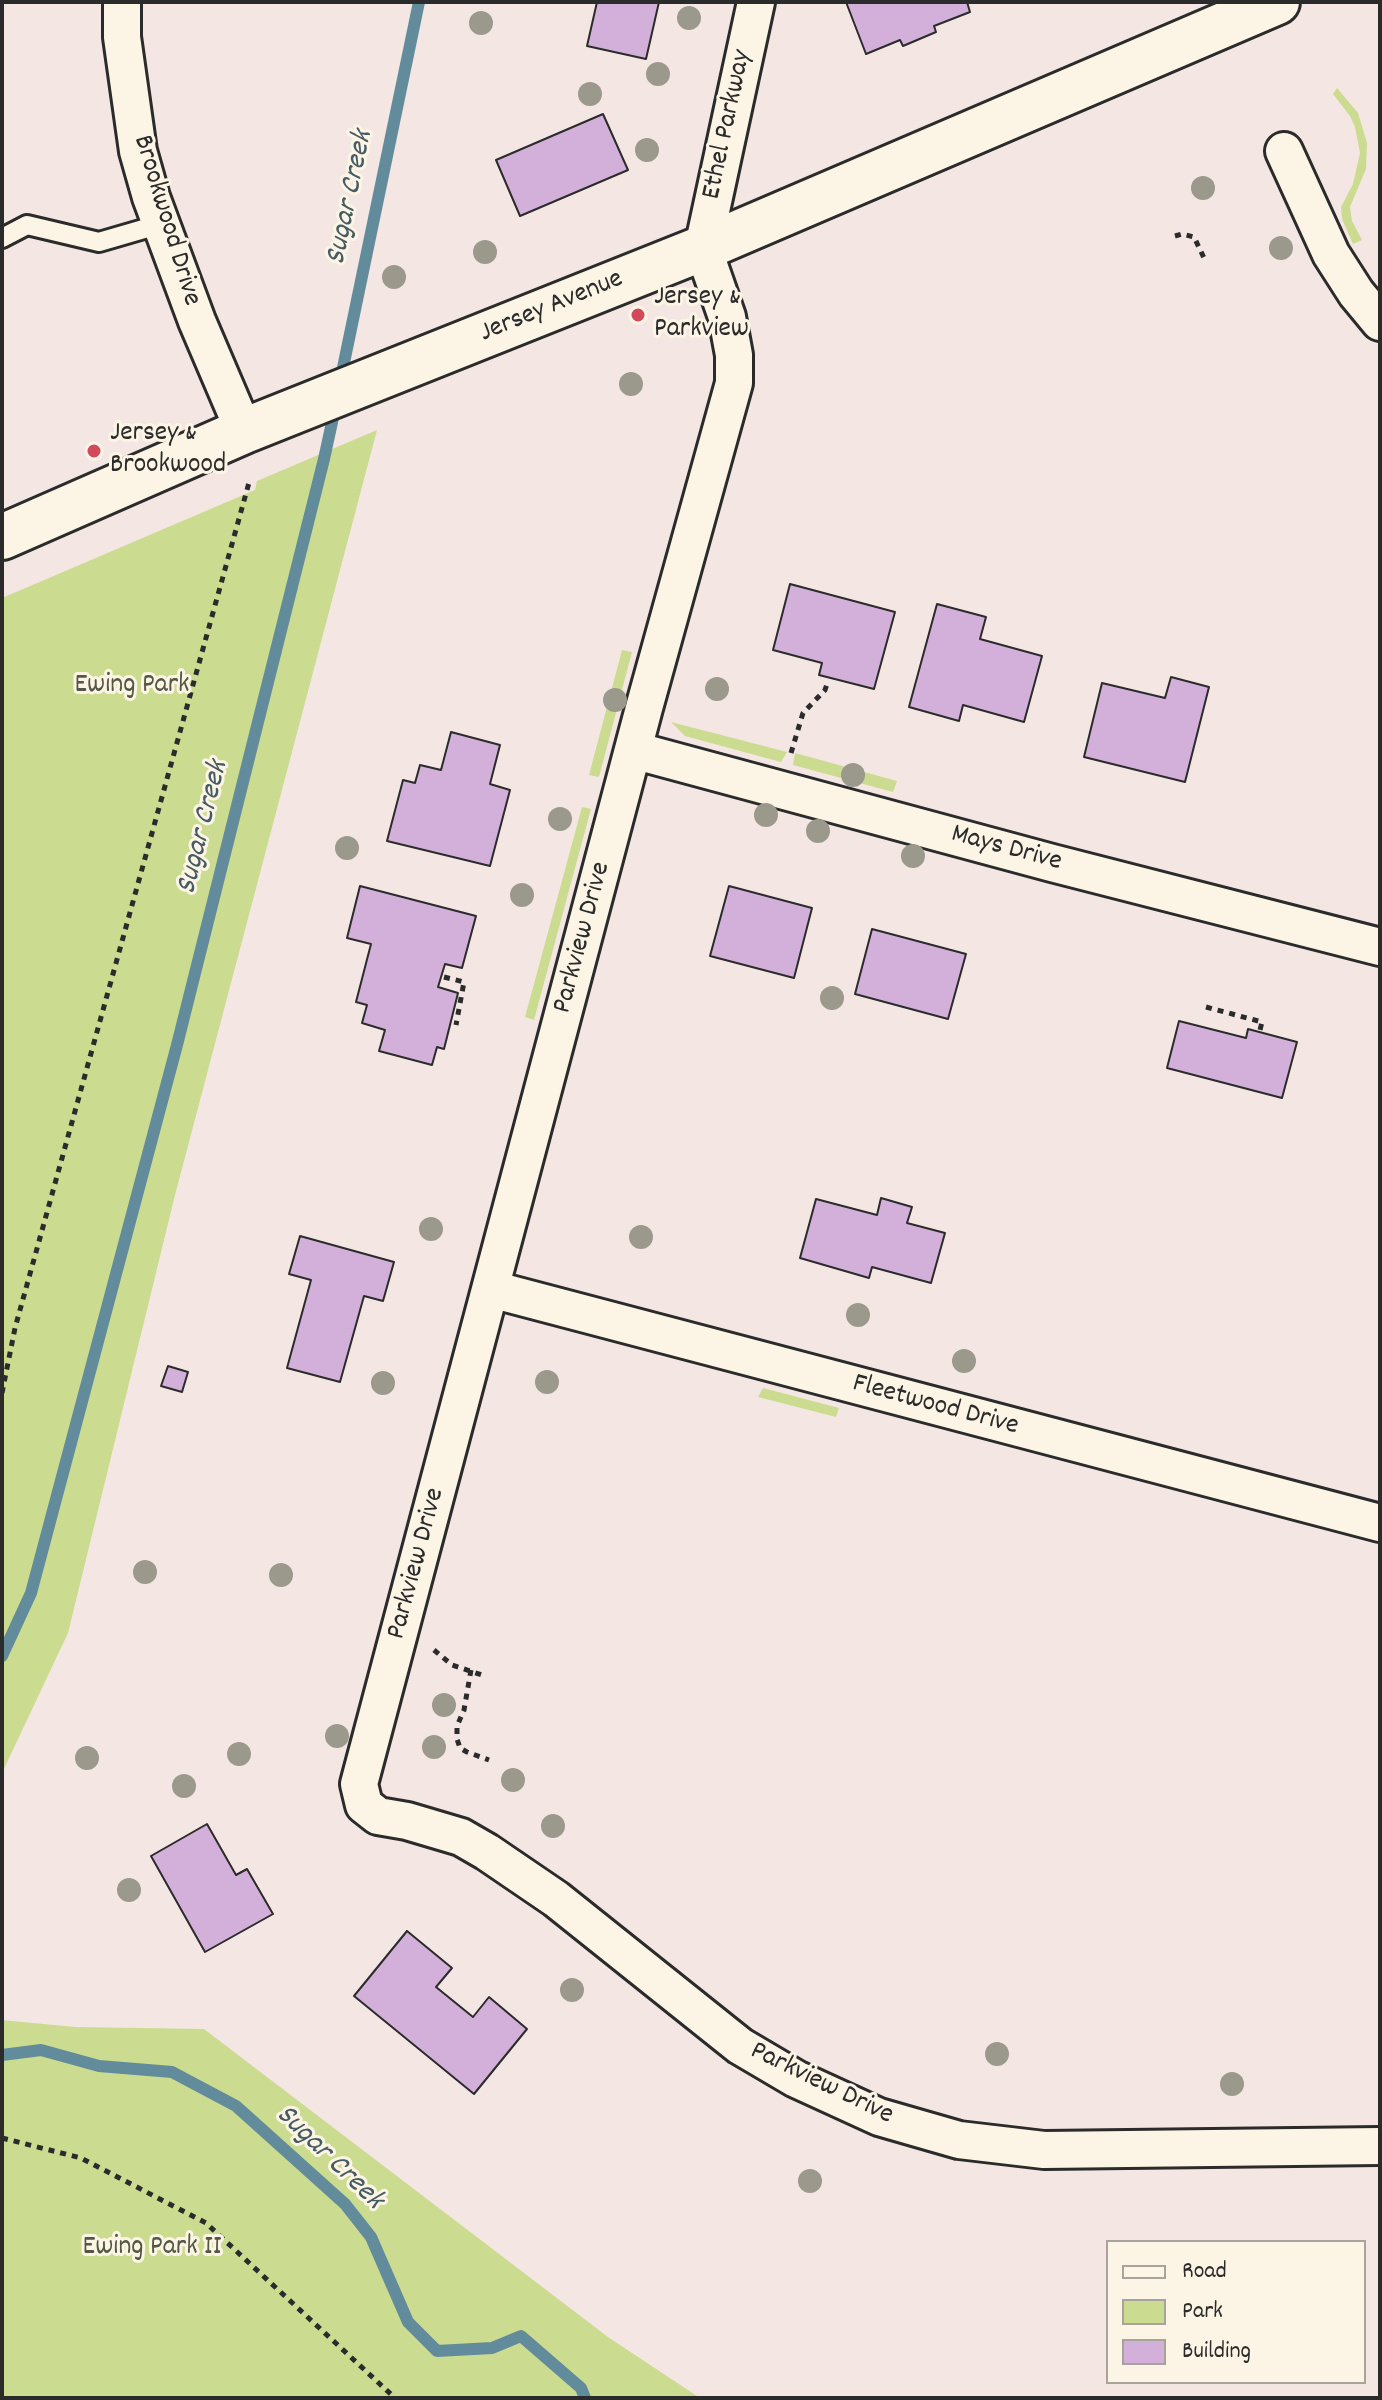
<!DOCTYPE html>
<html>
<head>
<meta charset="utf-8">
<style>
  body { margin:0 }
  #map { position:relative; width:1382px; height:2400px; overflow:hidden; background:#f4e7e3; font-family:Dekko,sans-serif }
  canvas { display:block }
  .frame { position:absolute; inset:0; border:4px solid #2b2b2b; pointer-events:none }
  .legend { position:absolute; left:1106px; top:2240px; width:260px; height:144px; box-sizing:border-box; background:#fcf5e5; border:2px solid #a8a49b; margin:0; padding:10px 14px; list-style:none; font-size:24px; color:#2b2b2b }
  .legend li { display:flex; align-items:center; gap:16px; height:40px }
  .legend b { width:40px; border:2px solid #a8a49b }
</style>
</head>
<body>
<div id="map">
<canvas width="1382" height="2400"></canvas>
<div class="frame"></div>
<ul class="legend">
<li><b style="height:10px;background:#fcf5e5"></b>Road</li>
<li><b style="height:22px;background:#cbdb8f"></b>Park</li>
<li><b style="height:22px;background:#d3b0da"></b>Building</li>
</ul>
</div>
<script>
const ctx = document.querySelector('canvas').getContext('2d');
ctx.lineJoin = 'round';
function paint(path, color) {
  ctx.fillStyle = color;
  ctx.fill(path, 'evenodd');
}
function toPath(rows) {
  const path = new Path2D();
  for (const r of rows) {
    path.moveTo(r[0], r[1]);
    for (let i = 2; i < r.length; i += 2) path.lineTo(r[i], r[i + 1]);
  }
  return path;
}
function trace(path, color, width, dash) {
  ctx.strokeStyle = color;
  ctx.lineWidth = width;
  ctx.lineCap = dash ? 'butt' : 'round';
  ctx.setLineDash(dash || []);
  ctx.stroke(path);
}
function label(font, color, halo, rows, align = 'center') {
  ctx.font = font + ' Dekko,sans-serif';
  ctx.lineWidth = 6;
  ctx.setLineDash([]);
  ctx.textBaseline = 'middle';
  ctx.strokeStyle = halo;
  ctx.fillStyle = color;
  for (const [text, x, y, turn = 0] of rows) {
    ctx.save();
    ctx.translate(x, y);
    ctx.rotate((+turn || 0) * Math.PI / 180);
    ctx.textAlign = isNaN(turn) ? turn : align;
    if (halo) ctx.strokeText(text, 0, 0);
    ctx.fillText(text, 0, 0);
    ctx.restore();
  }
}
paint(toPath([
  [1337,88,1358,113,1367,143,1366,169,1350,207,1352,221,1362,240,1353,244,1342,219,1341,207,1353,184,1360,153,1355,127,1350,116,1333,94],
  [377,430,175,1195,68,1633,2,1773,2,598,255,490,257,481],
  [622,650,632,652,599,777,589,775],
  [671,722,787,752,781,762,685,736],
  [795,753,897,781,893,792,793,765],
  [582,807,591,809,534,1020,525,1017],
  [763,1388,839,1408,836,1417,758,1397],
  [2,2020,75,2027,204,2029,608,2337,700,2398,2,2398]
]), '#cbdb8f');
trace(toPath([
  [340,382,419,2],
  [2,1656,31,1593,177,1045,324,459,336,404],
  [2,2055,41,2050,99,2066,172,2072,236,2106,345,2204,371,2237,408,2322,437,2351,492,2348,521,2336,581,2388,585,2398]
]), '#628b9c', 12);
const building = toPath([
  [597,2,659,2,646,59,587,46,597,2],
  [846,2,967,2,970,12,934,26,936,32,903,46,900,40,866,54,846,2],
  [603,114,628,170,520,216,496,160,603,114],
  [790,584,895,612,874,689,819,675,822,663,773,650,790,584],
  [937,604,986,617,980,639,1042,656,1024,722,963,705,959,721,909,707,937,604],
  [1171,677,1209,687,1185,782,1084,757,1102,683,1165,698,1171,677],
  [451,732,500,745,490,784,510,790,490,866,387,841,403,780,415,783,420,765,441,770,451,732],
  [360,886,476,916,462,968,445,964,438,987,458,993,444,1049,437,1047,432,1065,379,1051,385,1030,362,1023,367,1005,356,1002,371,944,347,938,360,886],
  [729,886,812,908,794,978,710,956,729,886],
  [872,929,966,954,948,1019,855,994,872,929],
  [1179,1021,1246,1038,1248,1029,1297,1042,1282,1098,1167,1068,1179,1021],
  [881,1198,912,1207,907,1223,945,1233,931,1283,872,1267,869,1278,800,1258,816,1199,877,1215,881,1198],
  [300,1236,394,1262,383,1301,364,1296,340,1382,287,1368,311,1280,289,1274,300,1236],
  [168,1366,188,1372,182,1392,161,1386,168,1366],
  [207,1824,236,1875,247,1869,273,1914,205,1952,151,1856,207,1824],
  [407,1931,452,1968,436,1987,473,2017,489,1997,527,2029,474,2094,354,1996,407,1931]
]);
paint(building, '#d3b0da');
trace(building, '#2b2b2b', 2);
const service = toPath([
  [2,238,27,225,99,242,161,224]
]);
const minor = toPath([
  [122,2,122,37,138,151,151,197,197,321,244,431],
  [756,2,703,248,727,317,734,355,734,383,644,708,359,1784,364,1805,378,1816,407,1821,461,1837,487,1852,556,1899,740,2046,796,2079,879,2117,959,2140,1044,2150,1380,2146],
  [1284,151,1331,254,1356,293,1380,322],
  [633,750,1052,863,1380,947],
  [491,1289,1380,1523]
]);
const tertiary = toPath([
  [2,537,244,431,703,248,1277,2]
]);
trace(service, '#2b2b2b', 24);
trace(minor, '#2b2b2b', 42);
trace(tertiary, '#2b2b2b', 50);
trace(toPath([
  [1175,236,1182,234,1194,237,1205,260],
  [791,753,803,713,825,690,828,681],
  [444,977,464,982,456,1025],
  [1206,1007,1262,1022,1260,1030],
  [2,1393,15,1328,250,479],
  [434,1650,452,1665,485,1676],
  [471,1670,464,1710,457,1726,457,1739,460,1748,467,1752,489,1760],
  [2,2138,81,2158,206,2223,395,2398]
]), '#2b2b2b', 5, [6, 6]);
trace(service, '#fcf5e5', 18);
trace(minor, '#fcf5e5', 36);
trace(tertiary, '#fcf5e5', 44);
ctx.fillStyle = '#9b988c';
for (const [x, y] of [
  [689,18],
  [481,23],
  [658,74],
  [590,94],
  [647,150],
  [1203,188],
  [1281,248],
  [485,252],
  [394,277],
  [631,384],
  [717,689],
  [615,700],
  [853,775],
  [766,815],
  [560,819],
  [818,831],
  [347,848],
  [913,856],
  [522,895],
  [832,998],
  [431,1229],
  [641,1237],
  [858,1315],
  [964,1361],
  [547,1382],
  [383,1383],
  [145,1572],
  [281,1575],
  [444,1705],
  [337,1736],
  [434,1747],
  [239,1754],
  [87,1758],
  [513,1780],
  [184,1786],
  [553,1826],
  [129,1890],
  [572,1990],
  [997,2054],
  [1232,2084],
  [810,2181]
]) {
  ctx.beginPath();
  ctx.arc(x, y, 12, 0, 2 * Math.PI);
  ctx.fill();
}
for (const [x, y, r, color] of [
  [638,315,8,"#d1495b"],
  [94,451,8,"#d1495b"]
]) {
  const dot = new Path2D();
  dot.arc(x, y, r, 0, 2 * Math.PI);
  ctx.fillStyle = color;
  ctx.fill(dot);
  trace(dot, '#fcf5e5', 3);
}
label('28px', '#2b2b2b', '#fcf5e5', [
  ["Ethel Parkway",729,125,-78],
  ["Brookwood Drive",165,221,73],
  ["Jersey Avenue",552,308,-22],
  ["Mays Drive",1006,850,15],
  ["Parkview Drive",584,938,-75],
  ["Fleetwood Drive",935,1407,15],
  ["Parkview Drive",418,1564,-75],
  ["Parkview Drive",821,2085,26]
]);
label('28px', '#2b2b2b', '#fcf5e5', [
  ["Jersey &",654,299],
  ["Parkview",654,331],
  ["Jersey &",110,435],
  ["Brookwood",110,467]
], 'left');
label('28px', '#535744', '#fcf5e5', [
  ["Ewing Park",132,687],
  ["Ewing Park II",152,2249]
]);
label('italic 30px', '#465b63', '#fcf5e5', [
  ["Sugar Creek",352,198,-78],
  ["Sugar Creek",205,828,-76],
  ["Sugar Creek",328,2159,44]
]);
</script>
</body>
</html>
